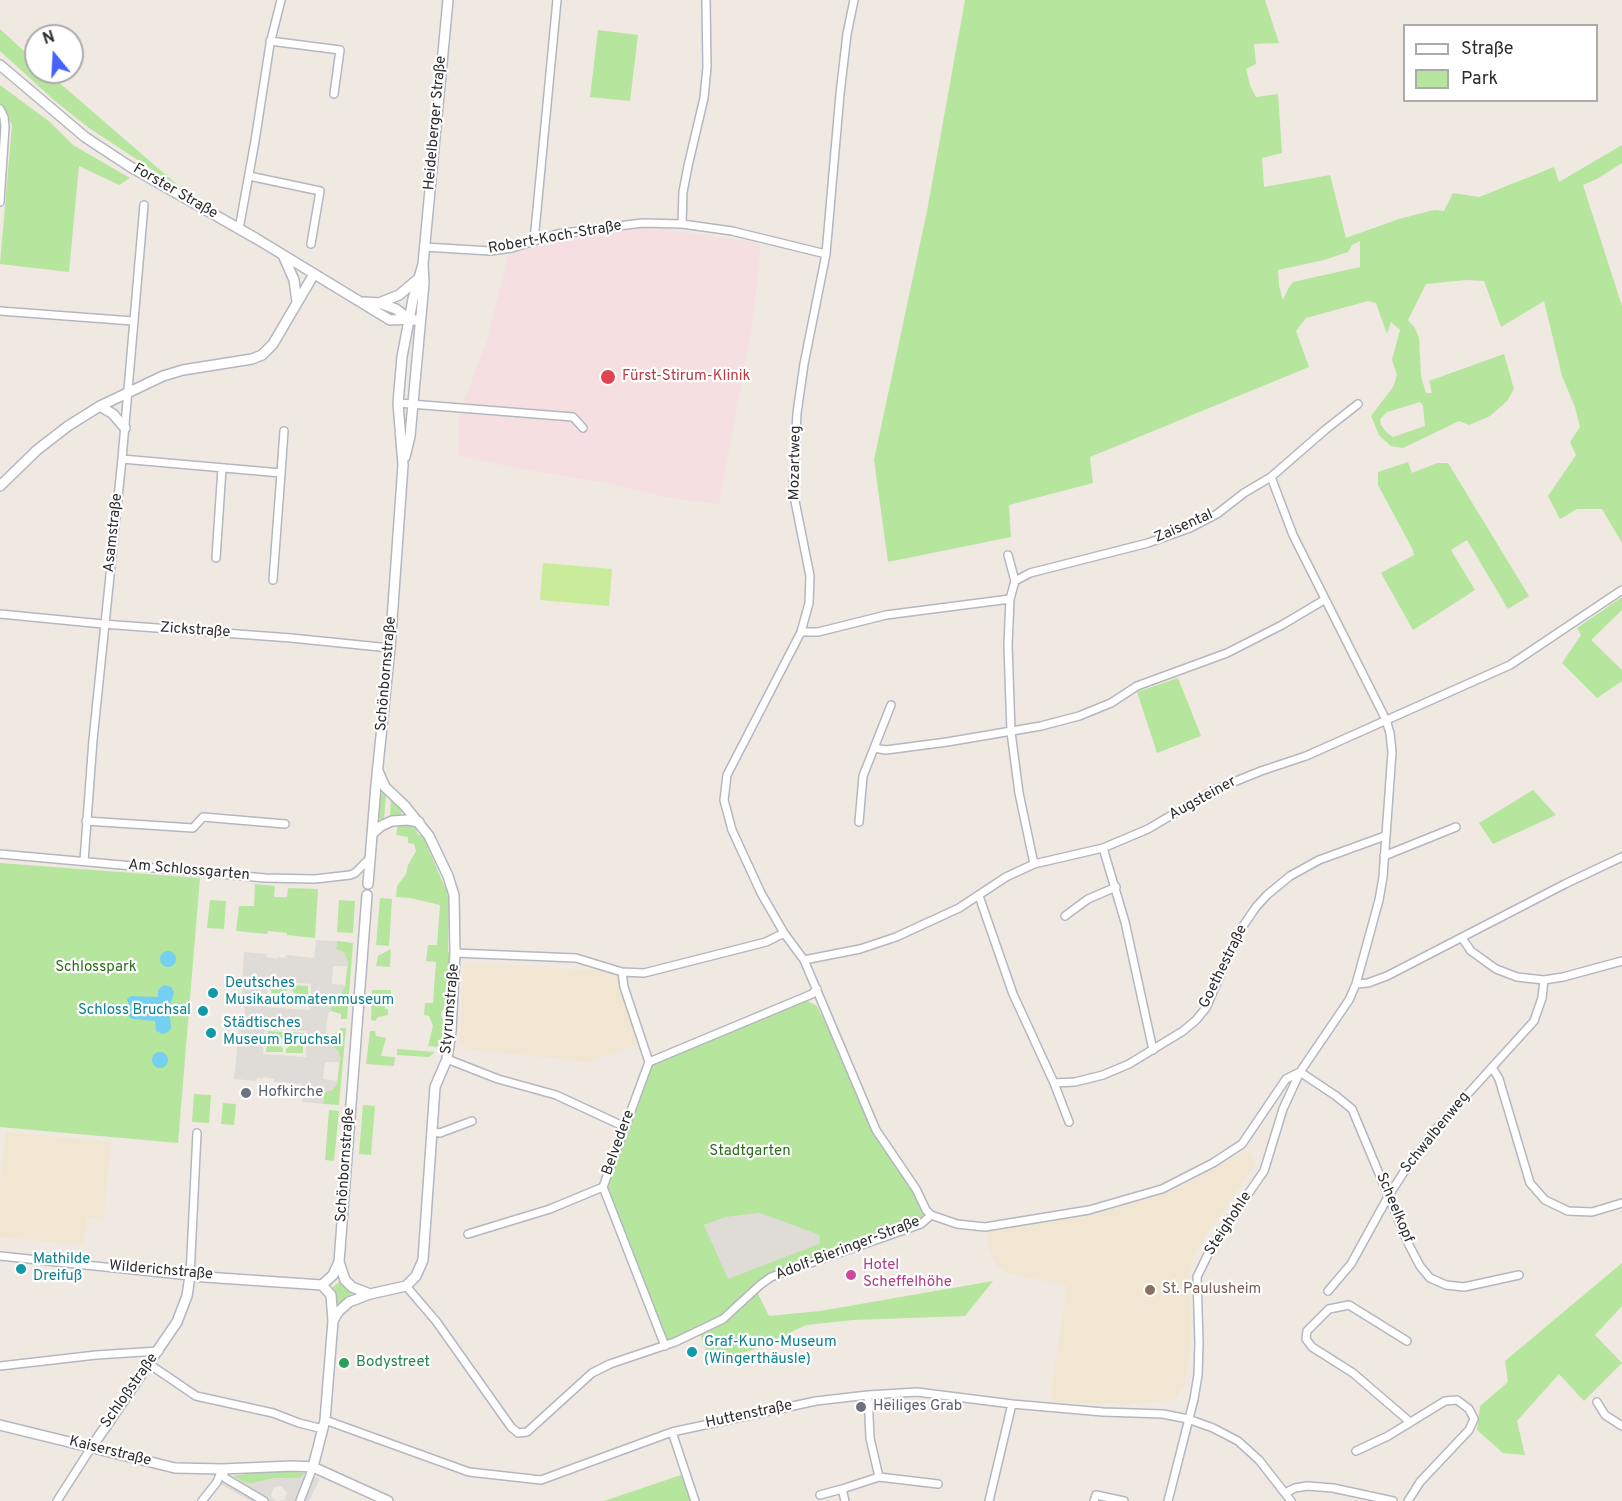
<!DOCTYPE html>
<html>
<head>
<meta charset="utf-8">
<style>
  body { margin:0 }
  #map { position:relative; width:1622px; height:1501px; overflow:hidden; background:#efe9e1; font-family:Overpass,sans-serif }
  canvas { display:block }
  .legend { position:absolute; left:1403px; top:24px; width:195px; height:78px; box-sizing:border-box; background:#fff; border:2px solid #ababab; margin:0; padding:8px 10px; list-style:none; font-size:18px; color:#2e2e2e }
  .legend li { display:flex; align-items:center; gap:12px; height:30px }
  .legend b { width:30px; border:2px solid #ababab }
  .north { position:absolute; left:24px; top:24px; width:60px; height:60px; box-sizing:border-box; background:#fff; border:2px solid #ababab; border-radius:50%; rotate:342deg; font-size:16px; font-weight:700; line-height:24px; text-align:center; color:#2e2e2e }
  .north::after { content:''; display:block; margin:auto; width:21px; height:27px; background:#4264fb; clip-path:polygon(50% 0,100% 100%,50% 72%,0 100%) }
</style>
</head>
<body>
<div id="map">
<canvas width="1622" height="1501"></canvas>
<ul class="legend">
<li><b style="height:8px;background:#fff"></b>Straße</li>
<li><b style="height:16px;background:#b6e59e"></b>Park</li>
</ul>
<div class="north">N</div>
</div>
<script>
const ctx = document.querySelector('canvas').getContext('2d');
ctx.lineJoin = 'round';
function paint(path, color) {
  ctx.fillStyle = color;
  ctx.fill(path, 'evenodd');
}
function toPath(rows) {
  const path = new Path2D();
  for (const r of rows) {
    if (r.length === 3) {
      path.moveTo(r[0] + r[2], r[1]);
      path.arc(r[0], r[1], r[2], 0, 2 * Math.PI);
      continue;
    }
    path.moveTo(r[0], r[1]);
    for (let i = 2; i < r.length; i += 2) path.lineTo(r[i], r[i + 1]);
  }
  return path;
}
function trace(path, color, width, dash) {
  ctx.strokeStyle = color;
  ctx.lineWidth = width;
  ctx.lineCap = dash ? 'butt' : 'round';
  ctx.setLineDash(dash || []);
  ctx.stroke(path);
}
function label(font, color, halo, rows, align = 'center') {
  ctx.font = font + ' Overpass,sans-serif';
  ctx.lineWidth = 4.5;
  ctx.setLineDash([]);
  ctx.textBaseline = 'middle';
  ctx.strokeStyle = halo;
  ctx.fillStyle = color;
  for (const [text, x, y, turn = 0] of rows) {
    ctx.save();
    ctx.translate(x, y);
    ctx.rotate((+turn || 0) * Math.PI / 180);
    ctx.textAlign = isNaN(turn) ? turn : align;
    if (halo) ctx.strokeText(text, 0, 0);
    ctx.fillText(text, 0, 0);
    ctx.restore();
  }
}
paint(toPath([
  [464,963,595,970,616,974,638,1044,588,1062,466,1049,460,1042],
  [6,1132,111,1142,103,1219,87,1218,83,1245,0,1237,0,1181],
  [1249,1149,1256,1163,1205,1236,1193,1257,1188,1278,1191,1321,1190,1347,1185,1383,1174,1400,1128,1404,1052,1402,1052,1385,1067,1286,1008,1273,997,1266,989,1250,988,1231,1095,1214,1153,1198,1182,1187]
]), '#f0e6d1');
paint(toPath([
  [651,227,761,243,753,320,719,504,670,498,596,481,515,468,458,455,459,414,487,341,509,254,589,233]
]), '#f5dfe0');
paint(toPath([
  [965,0,1265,0,1279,43,1254,44,1256,64,1246,69,1250,85,1256,97,1278,94,1282,153,1262,158,1264,187,1330,175,1346,238,1399,219,1434,210,1444,211,1453,193,1479,197,1554,167,1559,182,1622,145,1622,163,1597,179,1583,185,1622,306,1622,543,1602,509,1577,509,1560,519,1548,496,1576,455,1570,442,1580,427,1575,407,1562,376,1544,301,1501,327,1484,281,1466,280,1426,284,1408,320,1415,328,1419,338,1421,376,1426,393,1432,393,1429,381,1504,354,1514,389,1507,401,1490,416,1469,425,1459,421,1403,448,1391,446,1384,440,1379,435,1371,416,1393,387,1397,375,1392,360,1400,330,1391,322,1387,334,1376,303,1368,301,1306,318,1296,331,1309,367,1090,457,1093,483,1009,505,1011,537,888,562,874,460,927,211],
  [1360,241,1360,267,1293,282,1289,287,1283,300,1279,286,1278,270,1324,260,1348,252,1352,245],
  [1420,402,1423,406,1425,426,1393,437,1386,432,1381,425,1380,419,1387,412],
  [0,29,36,62,36,72,47,72,182,189,89,128,55,101,0,51],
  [598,30,638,35,630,101,590,97],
  [0,85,50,122,73,145,130,178,119,185,79,166,69,272,0,264,12,125,0,104],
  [1408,462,1412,473,1437,463,1448,463,1529,596,1508,609,1467,540,1451,550,1475,590,1413,630,1381,573,1414,555,1413,550,1378,485,1378,472],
  [1622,597,1622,610,1591,640,1622,670,1622,681,1597,698,1562,663,1581,635,1577,628],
  [1178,678,1201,736,1157,753,1137,692],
  [1533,790,1556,815,1493,844,1479,823],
  [383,792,386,794,384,819,380,819,377,817,379,796],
  [391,799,403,811,400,815,390,818],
  [399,820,413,821,418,835,429,836,432,842,428,848,447,892,449,903,448,952,455,953,453,1000,446,1001,441,1014,445,1027,439,1047,428,1046,433,1026,429,1016,424,1015,425,1003,433,1003,436,962,426,961,428,945,437,945,440,905,410,898,396,897,397,886,406,874,408,865,416,851,414,844,408,843,408,837,396,835],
  [0,863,200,878,178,1143,0,1127],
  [255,884,275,886,274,897,287,897,288,888,318,889,315,938,287,935,287,933,268,931,267,934,236,931,239,906,254,906],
  [380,898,392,899,389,946,376,945],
  [210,900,226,901,224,929,207,928],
  [339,900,355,901,353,933,337,932],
  [337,941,353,943,347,1019,341,1019,341,1014,331,1011,332,996,340,994,345,986,348,962,336,949],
  [391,949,390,967,376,966,378,956],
  [272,984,288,985,288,989,282,994,271,993],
  [292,985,308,986,308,995,296,995,291,989],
  [372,990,391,990,391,999,386,999,385,1009,388,1009,388,1015,378,1017,375,1021,371,1020],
  [271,995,282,996,287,1002,287,1005,270,1005],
  [296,997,307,998,307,1006,290,1006,290,1002],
  [806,1000,817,1006,844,1060,874,1131,914,1190,925,1215,918,1222,806,1262,755,1288,769,1316,820,1311,993,1281,965,1316,853,1320,806,1325,789,1333,787,1341,710,1361,699,1331,667,1342,606,1188,646,1060],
  [340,1028,346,1028,339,1105,323,1104,324,1092,332,1090,337,1083,340,1058,338,1051,328,1045,329,1035,340,1032],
  [268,1031,284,1032,284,1036,279,1041,267,1040],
  [370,1031,375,1031,376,1036,386,1038,381,1056,395,1057,394,1066,366,1064],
  [288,1032,304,1033,304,1042,292,1042,287,1036],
  [267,1042,278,1043,283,1049,283,1052,266,1052],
  [292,1044,303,1045,303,1053,286,1053,286,1049],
  [397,1049,435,1052,429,1057,397,1055],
  [194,1094,211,1095,209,1123,192,1122],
  [223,1103,236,1104,234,1125,221,1124],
  [363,1105,375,1106,371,1155,359,1154],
  [329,1110,339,1111,334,1161,325,1160],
  [1622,1263,1622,1306,1595,1335,1622,1363,1584,1401,1559,1374,1517,1421,1525,1455,1503,1453,1477,1430,1480,1406,1508,1382,1505,1361],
  [341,1280,354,1292,337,1305,332,1288],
  [270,1470,306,1473,299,1478,276,1478,248,1484,233,1476],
  [681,1475,691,1501,604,1501]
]), '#b6e59e');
paint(toPath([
  [543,563,612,569,609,606,540,600]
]), '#c9ec9a');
paint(toPath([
  [316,940,337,941,336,949,344,952,348,962,347,966,333,966,332,984,346,985,342,992,332,996,331,1011,328,1013,326,1031,329,1035,328,1045,336,1048,340,1058,339,1062,325,1062,323,1079,337,1081,338,1083,332,1090,324,1092,323,1104,302,1102,302,1084,274,1082,274,1079,263,1077,263,1079,257,1078,256,1081,234,1079,239,1026,244,1023,245,1008,241,1005,244,952,267,954,267,957,278,959,278,957,286,958,286,955,314,958],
  [268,981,311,984,310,1010,267,1007],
  [265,1028,307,1031,306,1057,263,1054],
  [760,1213,820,1235,819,1244,728,1279,704,1225,725,1217],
  [306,1473,320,1479,309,1501,277,1501,284,1500,287,1493,281,1486,274,1487,271,1495,276,1501,250,1501,217,1482,219,1479,233,1476,248,1484,276,1478,299,1478]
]), '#dfdcd8');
paint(toPath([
  [168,959,8],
  [164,985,171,987,174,992,171,1003,169,1003,168,1015,170,1016,171,1028,168,1032,163,1034,156,1031,155,1021,132,1019,126,1013,130,1008,127,999,131,996,158,997,158,990],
  [160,1060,8]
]), '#75cff0');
const street = toPath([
  [854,0,847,34,840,94,826,254,804,364,797,413,793,491,810,576,809,603,801,632,727,775,724,800,732,830,761,893,784,933,804,960,876,1130,916,1189,926,1210,931,1215],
  [270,41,340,50,334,94],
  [0,109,4,117,5,127,0,202],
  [249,176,320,191,311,244],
  [682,224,683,192,688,166,704,98,707,67,706,0],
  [239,229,255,141,270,44,281,0],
  [534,241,557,0],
  [424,247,490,251,512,248,557,234,642,223,682,224,732,231,826,254],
  [0,311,133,321],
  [398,403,573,417,583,428],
  [122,459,281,473,273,580],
  [281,473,284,431],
  [1008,555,1015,581],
  [216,558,222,468],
  [1010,599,1008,645,1011,732,1019,793,1034,864],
  [0,614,103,624,291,638,390,648],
  [801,632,818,632,886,615,1010,599,1015,581,1030,573,1148,543,1190,528,1217,514,1244,493,1271,477,1325,430,1358,404],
  [874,748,886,750,947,742,1041,726,1079,716,1111,703,1137,686,1227,653,1282,625,1324,600],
  [86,821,193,828,203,817,285,824],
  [859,822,863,776,891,705],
  [1103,848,1125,922,1153,1050],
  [0,854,265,878,315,879,350,875,355,873,370,858],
  [1384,856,1456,827],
  [84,861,93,740,122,459,144,205],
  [979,896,1013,994,1054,1083,1069,1122],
  [1065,916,1088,899,1116,887],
  [1462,938,1471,951,1496,969,1517,977,1544,980,1563,977,1622,961],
  [455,953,576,958,622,972,644,973,766,942,784,933],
  [804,960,860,949,896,937,959,908,1006,877,1034,864,1103,848,1148,829,1214,790,1261,771,1306,756,1510,665,1622,590],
  [622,972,624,987,649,1062,603,1187,665,1346],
  [1356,984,1368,983,1387,976,1565,884,1622,857],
  [447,1059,498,1079,556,1095,625,1127],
  [649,1062,812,994,817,989],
  [1492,1067,1499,1079,1530,1183,1545,1200,1568,1211,1592,1212,1622,1203],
  [1054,1083,1075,1082,1103,1075,1129,1064,1183,1031,1196,1020,1206,1008,1239,932,1256,907,1267,895,1290,876,1319,860,1385,836],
  [433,1132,440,1133,472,1121],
  [468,1234,550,1209,603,1187],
  [0,1256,190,1276,197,1133],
  [406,1286,436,1321,511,1427,518,1433,527,1432,592,1373,610,1364,675,1342,723,1319,760,1285,771,1277,921,1224,931,1215,957,1224,985,1227,1089,1210,1162,1189,1213,1163,1242,1144,1286,1079,1300,1072,1349,1000,1356,984,1379,900,1383,877,1392,752,1390,733,1386,720,1293,535,1271,477],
  [1328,1291,1351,1264,1389,1195,1411,1161,1437,1128,1534,1021,1542,998,1544,980],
  [1407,1341,1349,1305,1329,1309,1307,1331,1306,1339,1312,1347,1353,1373,1410,1422],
  [149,1364,196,1396,273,1413,299,1423,323,1429],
  [0,1366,96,1355,159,1351],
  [1597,1402,1605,1415,1622,1426],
  [325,1420,469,1472,541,1480,672,1432,816,1401,868,1395,917,1392,1012,1404,1103,1412,1163,1414,1188,1419,1213,1428,1238,1441,1259,1460,1291,1501],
  [672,1432,695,1501],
  [1356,1451,1388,1436,1445,1401,1457,1400,1469,1409,1474,1419,1469,1430,1420,1482,1408,1501],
  [222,1469,225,1478,264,1501],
  [879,1477,938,1484],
  [1285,1493,1295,1488,1307,1486,1333,1488,1393,1501],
  [820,1495,842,1489],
  [57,1501,91,1448],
  [202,1501,217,1482,222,1469],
  [300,1501,313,1467],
  [845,1501,842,1489,879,1477,870,1438,868,1395],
  [989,1501,1012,1404],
  [1094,1501,1096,1495,1124,1501],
  [1168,1501,1194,1399,1198,1375,1199,1343,1197,1277,1212,1246,1264,1171,1283,1109,1300,1072,1336,1096,1352,1109,1409,1245,1420,1266,1430,1278,1446,1285,1464,1287,1519,1275]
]);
const secondary = toPath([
  [0,65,85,137,129,166,257,239,390,320,409,319,420,321],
  [283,255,294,280,297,302],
  [364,302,379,303,396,309,409,319],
  [379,303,399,295,418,279],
  [100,406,113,414,125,428],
  [405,457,410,436,424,283,423,264,448,0],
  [0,486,37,450,68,426,100,406,163,376,183,370,252,359,262,355,273,344,314,274],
  [372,834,381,826,392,821,407,820,419,822],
  [368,884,376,785,390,648,403,465,398,403,402,357,413,299,423,264],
  [339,1262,345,1280,352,1287,370,1294],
  [322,1285,333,1275,339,1262,367,895],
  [333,1321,338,1312,349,1302,370,1294,406,1286,416,1276,423,1260,435,1087,447,1059,451,1031,455,953,454,895,448,876,429,836,405,806,385,787,378,771],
  [0,1425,175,1468,222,1469,293,1466,313,1467,388,1501],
  [91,1448,177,1322,187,1296,190,1276,322,1285],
  [313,1467,325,1420,333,1321,331,1295,322,1285]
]);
trace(street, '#b4b7c1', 10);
trace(secondary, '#b4b7c1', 12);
trace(street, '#fff', 7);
trace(secondary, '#fff', 9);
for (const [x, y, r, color] of [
  [608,377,8,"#e0444e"],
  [213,993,6,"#0f9aa8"],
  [203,1011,6,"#0f9aa8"],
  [211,1033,6,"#0f9aa8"],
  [246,1093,6,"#6b7280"],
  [21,1269,6,"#0f9aa8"],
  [851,1275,6,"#d1479c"],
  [1150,1290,6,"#8d6e63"],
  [692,1352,6,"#0f9aa8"],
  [344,1363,6,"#2e9e5b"],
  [861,1407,6,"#6b7280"]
]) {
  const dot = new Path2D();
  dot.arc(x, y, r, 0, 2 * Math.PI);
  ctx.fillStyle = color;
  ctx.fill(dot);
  trace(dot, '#fff', 2);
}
label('15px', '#2e2e2e', '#fff', [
  ["Heidelberger Straße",436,123,-85],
  ["Forster Straße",175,192,30],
  ["Robert-Koch-Straße",555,238,-10],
  ["Mozartweg",796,463,-89],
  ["Zaisental",1184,527,-24],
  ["Asamstraße",114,533,-84],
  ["Zickstraße",195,631,4],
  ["Schönbornstraße",387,674,-85],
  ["Augsteiner",1203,799,-29],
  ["Am Schlossgarten",189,871,5],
  ["Goethestraße",1224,967,-64],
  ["Styrumstraße",451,1009,-85],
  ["Schwalbenweg",1436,1133,-51],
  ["Belvedere",619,1143,-70],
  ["Schönbornstraße",346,1165,-86],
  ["Scheelkopf",1394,1208,67],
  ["Steighohle",1229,1224,-57],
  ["Adolf-Bieringer-Straße",848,1249,-21],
  ["Wilderichstraße",161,1271,5],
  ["Schloßstraße",130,1391,-55],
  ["Huttenstraße",749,1415,-12],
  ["Kaiserstraße",110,1452,14]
]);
label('15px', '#be3a42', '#fff', [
  ["Fürst-Stirum-Klinik",622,377]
], 'left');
label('15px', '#2c6e1b', '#fff', [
  ["Schlosspark",96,968],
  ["Stadtgarten",750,1152]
]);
label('15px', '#0d838f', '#fff', [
  ["Deutsches",225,984],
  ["Musikautomatenmuseum",225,1001],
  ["Schloss Bruchsal",191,1011,"right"],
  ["Städtisches",223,1024],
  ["Museum Bruchsal",223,1041],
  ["Mathilde",33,1260],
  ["Dreifuß",33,1277],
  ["Graf-Kuno-Museum",704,1343],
  ["(Wingerthäusle)",704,1360]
], 'left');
label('15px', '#5b616d', '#fff', [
  ["Hofkirche",258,1093],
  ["Heiliges Grab",873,1407]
], 'left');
label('15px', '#b23c85', '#fff', [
  ["Hotel",863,1266],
  ["Scheffelhöhe",863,1283]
], 'left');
label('15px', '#785e54', '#fff', [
  ["St. Paulusheim",1162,1290]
], 'left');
label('15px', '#27864d', '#fff', [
  ["Bodystreet",356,1363]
], 'left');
</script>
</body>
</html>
